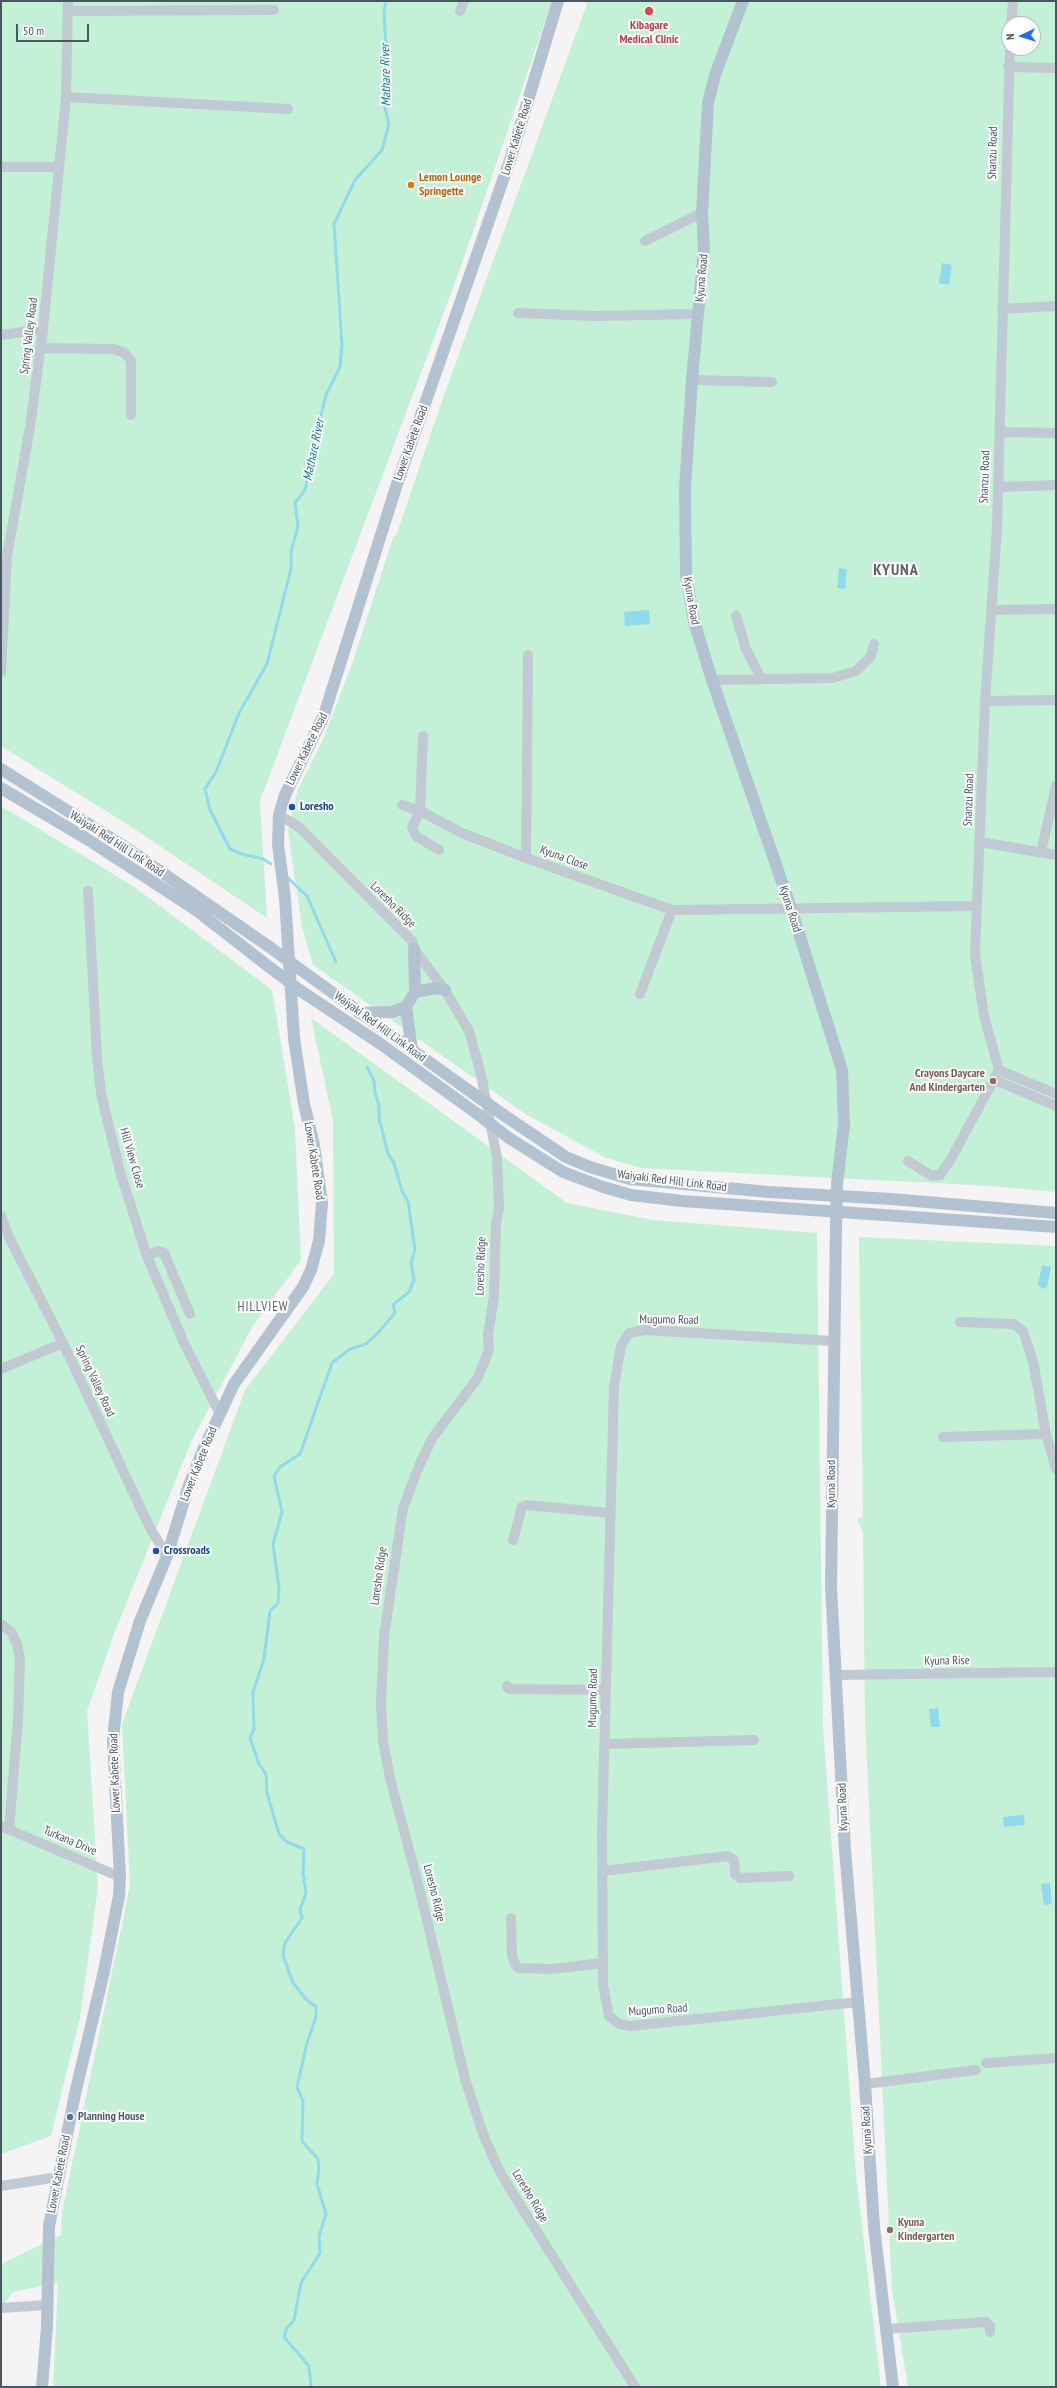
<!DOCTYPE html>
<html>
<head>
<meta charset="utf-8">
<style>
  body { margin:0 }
  #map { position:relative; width:1057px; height:2388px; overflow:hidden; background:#f5f3f3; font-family:"PT Sans Narrow",sans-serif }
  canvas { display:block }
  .frame { position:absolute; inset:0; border:2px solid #4a5661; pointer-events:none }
  .north { position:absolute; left:1001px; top:16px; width:40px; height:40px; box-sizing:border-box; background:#fff; border:1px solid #b7bbc0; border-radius:50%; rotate:266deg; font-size:11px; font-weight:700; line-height:16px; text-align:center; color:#4a5661 }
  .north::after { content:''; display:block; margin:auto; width:14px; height:18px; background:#1a73e8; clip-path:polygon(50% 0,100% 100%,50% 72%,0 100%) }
  .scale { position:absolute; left:16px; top:24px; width:73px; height:18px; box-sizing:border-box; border:2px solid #4a5661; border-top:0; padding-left:5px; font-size:12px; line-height:14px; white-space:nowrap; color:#4a5661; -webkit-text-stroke:3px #fff; paint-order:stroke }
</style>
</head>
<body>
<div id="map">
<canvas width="1057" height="2388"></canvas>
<div class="frame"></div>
<div class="north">N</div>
<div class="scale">50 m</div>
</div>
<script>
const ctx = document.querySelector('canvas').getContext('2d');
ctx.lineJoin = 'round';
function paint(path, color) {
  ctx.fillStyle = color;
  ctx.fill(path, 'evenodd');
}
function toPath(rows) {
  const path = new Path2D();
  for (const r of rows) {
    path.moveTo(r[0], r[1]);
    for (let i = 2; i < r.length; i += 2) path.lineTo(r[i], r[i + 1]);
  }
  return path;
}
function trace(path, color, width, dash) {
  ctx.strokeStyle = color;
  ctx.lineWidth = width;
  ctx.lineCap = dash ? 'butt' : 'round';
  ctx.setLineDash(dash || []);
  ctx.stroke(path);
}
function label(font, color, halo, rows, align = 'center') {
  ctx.font = font + ' "PT Sans Narrow",sans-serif';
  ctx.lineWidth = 4;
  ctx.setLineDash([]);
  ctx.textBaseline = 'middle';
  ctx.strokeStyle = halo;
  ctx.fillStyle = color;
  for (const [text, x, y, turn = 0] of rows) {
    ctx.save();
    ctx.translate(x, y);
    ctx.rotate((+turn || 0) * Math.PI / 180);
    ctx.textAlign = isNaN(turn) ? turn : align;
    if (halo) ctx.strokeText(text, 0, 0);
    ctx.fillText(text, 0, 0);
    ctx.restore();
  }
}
paint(toPath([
  [1,1,552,1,459,272,260,801,267,918,130,826,1,746],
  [588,1,1056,1,1056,1192,991,1186,641,1168,606,1158,527,1115,313,965,302,927,288,831,298,789,324,737,353,661,394,535,396,536,444,395],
  [1009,24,1033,24,1033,48,1009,48],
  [1,806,133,886,272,990,295,1129,301,1260,254,1324,191,1442,114,1634,87,1711,98,1888,80,2017,51,2136,1,2154],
  [311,1018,567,1203,653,1220,817,1233,823,1727,856,2175,881,2387,53,2387,58,2283,13,2292,1,2308,1,2264,61,2235,62,2212,130,1886,122,1724,245,1390,334,1274,333,1121],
  [859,1237,1056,1246,1056,2387,908,2387,892,2290,865,1720,863,1533,857,1519,863,1517]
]), '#c3f1d5');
paint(toPath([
  [942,263,952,265,949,285,939,283],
  [839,568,847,569,845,589,837,588],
  [649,610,650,624,625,626,624,612],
  [1042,1265,1051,1267,1047,1287,1043,1289,1038,1285],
  [938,1708,940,1727,931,1727,929,1709],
  [1024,1815,1025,1825,1004,1827,1003,1817],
  [1050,1883,1052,1904,1044,1905,1041,1884]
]), '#90daee');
trace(toPath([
  [271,864,263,859,242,854,230,849,210,810,205,789,216,772,239,713,267,664,291,569,291,552,298,526,295,503,305,490,321,415,326,395,340,367,342,345,334,224,355,180,382,150,389,124,384,104,387,66,384,12,386,1],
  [286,876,307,896,336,962],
  [311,2387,309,2366,284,2337,287,2328,294,2320,301,2283,320,2253,319,2236,326,2214,317,2184,319,2168,318,2159,302,2141,303,2101,297,2087,307,2043,316,2017,316,2007,306,1999,293,1983,283,1955,285,1943,302,1918,300,1909,306,1893,303,1873,304,1849,287,1842,279,1834,267,1793,266,1774,259,1764,250,1738,254,1729,253,1692,264,1659,270,1611,278,1603,279,1588,273,1544,282,1512,274,1476,280,1467,300,1454,332,1363,350,1349,366,1344,375,1336,395,1313,393,1305,409,1292,414,1280,411,1263,415,1250,408,1201,402,1191,394,1163,388,1154,379,1118,379,1105,375,1093,374,1081,367,1067]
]), '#90daee', 3);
trace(toPath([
  [68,11,274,10],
  [460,11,464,1],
  [1011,24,1013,1],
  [1008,67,1056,68],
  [66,97,288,109],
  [1,167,59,167],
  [645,241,702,213],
  [1002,309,1056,306],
  [518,313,594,316,699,314],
  [1,335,43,329],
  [40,348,114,349,124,353,131,360,131,415],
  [692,380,772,382],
  [999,432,1056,433],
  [998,487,1056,485],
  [992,610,1056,609],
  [736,616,746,649,761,678],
  [528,655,526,858,672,910,977,906],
  [1,672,7,556,30,427,43,329,66,97,68,1],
  [712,680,833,678,856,671,871,656,874,644],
  [985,701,1056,700],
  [423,736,420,811,412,827,416,836,439,850],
  [402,805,420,811,462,833,526,858],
  [279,815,299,827,412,941,414,949,445,990,469,1031,481,1074,497,1158,499,1208,496,1224,494,1296,488,1335,489,1350,477,1379,433,1437,419,1466,403,1508,384,1636,381,1704,383,1742,391,1782,420,1891,465,2079,483,2134,500,2172,515,2197,635,2387],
  [980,842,1056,855],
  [1041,852,1056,786],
  [88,891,97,1056,101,1093,109,1127,121,1175,147,1256,183,1341,220,1414],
  [640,994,672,910],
  [999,1070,1056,1094],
  [995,1080,1056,1106],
  [908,1161,932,1176,940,1175,951,1159,999,1070,984,1016,975,955,985,701,997,529,1010,48],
  [1,1216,10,1239,63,1343,150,1528,167,1556],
  [147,1256,158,1251,164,1253,190,1314],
  [960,1322,1014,1324,1023,1331,1033,1361,1046,1434,1056,1469],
  [833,1341,645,1330,629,1333,621,1346,614,1387,602,1832,603,1985,609,2016,619,2024,631,2026,858,2002],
  [1,1369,63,1343],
  [943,1437,1046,1434],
  [513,1540,522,1507,526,1505,611,1513],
  [1,1624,11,1632,17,1644,20,1659,18,1720,9,1829],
  [838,1675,1056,1672],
  [507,1686,509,1689,606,1690],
  [605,1744,754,1740],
  [1,1826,120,1877],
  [603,1871,728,1856,734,1860,735,1874,740,1878,789,1876],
  [511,1918,512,1955,515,1964,518,1968,552,1969,603,1963],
  [986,2063,1056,2058],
  [865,2084,976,2070],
  [1,2186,58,2177],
  [1,2308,47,2305],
  [886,2329,986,2322,990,2326,990,2332]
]), '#c1cad2', 10);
trace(toPath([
  [743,1,715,75,708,103,702,213,704,248,692,380,685,488,686,575,694,621,711,677,791,908,842,1070,844,1124,837,1184],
  [1,769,122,845,271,948],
  [1,788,87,839,196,910,268,966],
  [301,970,471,1092],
  [301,991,382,1045,476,1113],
  [415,992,436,988,445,990],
  [359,1013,392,1012,406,1007],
  [412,1050,406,1007,415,992,414,949],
  [505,1116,566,1157,590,1167,630,1179,769,1192,891,1199,1056,1213],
  [509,1138,563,1172,603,1187,631,1195,682,1201,1056,1227],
  [836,1226,831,1587,845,1850,865,2084,874,2227,893,2387],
  [42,2387,47,2327,49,2226,75,2094,104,1971,119,1896,120,1877,113,1740,118,1692,140,1621,167,1556,188,1488,203,1450,234,1384,303,1287,311,1270,319,1241,322,1203,314,1145,304,1104,294,1038,285,898,278,844,279,815,285,795,324,715,397,484,510,160,558,1]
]), '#b3c2d1', 12);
trace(toPath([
  [271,948,301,970],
  [268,966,301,991],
  [471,1092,505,1116],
  [476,1113,509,1138],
  [836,1226,837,1184]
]), '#b3c2d1', 12);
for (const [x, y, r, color] of [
  [649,11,5,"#e0444e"],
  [411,185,4,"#e8710a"],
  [292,807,4,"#1a4fb4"],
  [993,1081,4,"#8d6e63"],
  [156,1551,4,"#1a4fb4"],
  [70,2117,4,"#5c6f8a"],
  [890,2230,4,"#8d6e63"]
]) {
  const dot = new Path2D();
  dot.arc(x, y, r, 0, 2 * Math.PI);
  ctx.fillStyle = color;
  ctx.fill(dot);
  trace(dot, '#fff', 1.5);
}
label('bold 12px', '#be3a42', '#fff', [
  ["Kibagare",649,26],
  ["Medical Clinic",649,40]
]);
label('12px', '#4a5661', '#fff', [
  ["Lower Kabete Road",517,137,-73],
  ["Shanzu Road",993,153,-89],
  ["Kyuna Road",702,278,-85],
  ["Spring Valley Road",29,336,-83],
  ["Lower Kabete Road",411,443,-70],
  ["Shanzu Road",985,477,-88],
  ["Kyuna Road",691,601,80],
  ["Lower Kabete Road",307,749,-64],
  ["Shanzu Road",969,800,-88],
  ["Waiyaki Red Hill Link Road",117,844,33],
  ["Kyuna Close",564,858,20],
  ["Loresho Ridge",393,905,45],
  ["Kyuna Road",790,909,72],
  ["Waiyaki Red Hill Link Road",380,1027,36],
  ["Hill View Close",132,1158,74],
  ["Lower Kabete Road",314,1161,81],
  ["Waiyaki Red Hill Link Road",672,1181,7],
  ["Loresho Ridge",481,1266,-88],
  ["Mugumo Road",669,1320,1],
  ["Spring Valley Road",95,1381,65],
  ["Lower Kabete Road",199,1464,-68],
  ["Kyuna Road",832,1484,-90],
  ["Loresho Ridge",379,1576,-82],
  ["Kyuna Rise",947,1661,-1],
  ["Mugumo Road",593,1698,-89],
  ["Lower Kabete Road",115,1773,-92],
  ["Kyuna Road",843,1807,-92],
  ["Turkana Drive",70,1841,23],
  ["Loresho Ridge",434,1893,76],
  ["Mugumo Road",658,2010,-4],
  ["Kyuna Road",867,2130,-93],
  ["Lower Kabete Road",59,2174,-79],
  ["Loresho Ridge",530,2196,59]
]);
label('bold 12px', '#c56008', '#fff', [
  ["Lemon Lounge",419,178],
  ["Springette",419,192]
], 'left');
label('bold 12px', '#164399', '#fff', [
  ["Loresho",300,807],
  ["Crossroads",164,1551]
], 'left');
label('bold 12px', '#785e54', '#fff', [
  ["Crayons Daycare",985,1074],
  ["And Kindergarten",985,1088],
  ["Kyuna",898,2223,"left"],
  ["Kindergarten",898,2237,"left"]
], 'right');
label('bold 12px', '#4e5e75', '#fff', [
  ["Planning House",78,2117]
], 'left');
label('italic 13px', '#0c7c9b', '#fff', [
  ["Mathare River",386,75,-91],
  ["Mathare River",314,450,-78]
]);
ctx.letterSpacing = '1px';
label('13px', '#5f6368', '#fff', [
  ["HILLVIEW",263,1307]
]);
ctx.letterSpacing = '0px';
ctx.letterSpacing = '1px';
label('bold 16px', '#5f6368', '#fff', [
  ["KYUNA",896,570]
]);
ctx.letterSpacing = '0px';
</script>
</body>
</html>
